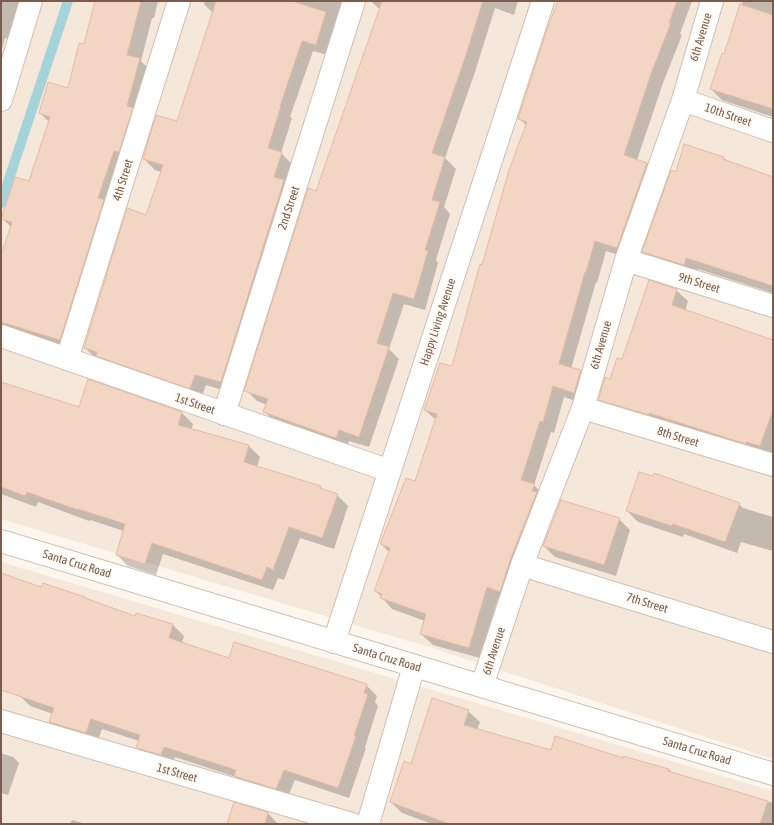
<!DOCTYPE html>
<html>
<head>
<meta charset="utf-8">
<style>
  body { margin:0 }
  #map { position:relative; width:774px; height:825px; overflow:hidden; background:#fdf6ec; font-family:"Asap Condensed",sans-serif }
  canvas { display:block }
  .frame { position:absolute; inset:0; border:2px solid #7a5c4d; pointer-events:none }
</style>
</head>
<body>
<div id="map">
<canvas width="774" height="825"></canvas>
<div class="frame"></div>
</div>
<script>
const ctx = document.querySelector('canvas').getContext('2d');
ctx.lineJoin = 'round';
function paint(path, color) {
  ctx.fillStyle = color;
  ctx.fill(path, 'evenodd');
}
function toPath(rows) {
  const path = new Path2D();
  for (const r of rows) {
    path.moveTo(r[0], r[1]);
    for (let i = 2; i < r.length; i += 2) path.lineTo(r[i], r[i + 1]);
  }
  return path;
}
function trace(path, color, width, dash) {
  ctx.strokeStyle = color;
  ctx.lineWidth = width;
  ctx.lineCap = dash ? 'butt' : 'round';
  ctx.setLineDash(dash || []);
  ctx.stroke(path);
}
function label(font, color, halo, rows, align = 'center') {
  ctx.font = font + ' "Asap Condensed",sans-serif';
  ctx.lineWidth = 4;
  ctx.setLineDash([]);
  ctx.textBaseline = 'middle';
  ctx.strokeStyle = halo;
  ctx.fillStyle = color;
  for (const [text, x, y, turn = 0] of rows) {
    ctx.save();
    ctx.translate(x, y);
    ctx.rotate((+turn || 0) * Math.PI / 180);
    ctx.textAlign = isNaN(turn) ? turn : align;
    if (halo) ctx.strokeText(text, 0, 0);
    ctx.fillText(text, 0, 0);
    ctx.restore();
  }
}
paint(toPath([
  [1,1,773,1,773,759,432,648,1,519],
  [1,562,773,791,773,824,1,824]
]), '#f5e8da');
paint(toPath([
  [1,1,19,1,23,5,13,41,5,38,1,52],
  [107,1,158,1,154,18,152,18,141,61,152,72,72,352,1,330,1,258,11,227,3,219,30,183,49,122,40,113,69,89,85,45],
  [205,1,344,1,327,55,313,51,290,117,292,118,281,153,292,164,232,393,206,385,201,399,96,358,85,348,147,216,161,172,155,170,144,159,177,122,213,13,204,4],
  [371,1,518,1,514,15,495,8,475,72,445,158,456,169,444,207,450,214,436,260,438,263,425,310,404,304,389,349,399,359,369,447,349,441,347,448,276,423,265,412,267,405,257,401,246,390,317,192,381,9,378,8],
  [560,1,692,1,680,34,682,35,663,83,637,160,647,163,658,175,628,258,606,251,597,283,596,282,571,369,580,371,592,382,585,404,564,397,554,433,551,432,534,485,545,496,511,602,498,598,480,658,433,645,421,634,425,621,392,609,376,591,389,552,381,544,416,483,436,420,425,410,452,368,527,126,519,118],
  [743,1,773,1,773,117,722,100,711,89,725,55],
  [723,157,728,162,773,178,773,293,698,269,695,276,654,263,643,252,677,173],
  [676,290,688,301,685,311,773,341,773,458,611,410,600,399,623,361],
  [89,381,182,413,193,424,191,430,249,446,260,457,257,467,320,487,323,490,337,495,348,506,334,549,300,538,284,580,278,578,273,590,163,554,156,575,128,566,117,555,124,531,90,520,89,521,38,502,36,507,1,494,1,383,79,408],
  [739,504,743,508,773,517,773,551,741,542,737,553,684,534,683,537,638,522,627,511],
  [619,519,630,530,616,576,555,557,544,546],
  [1,574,42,588,85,598,87,600,136,617,137,614,173,625,184,636,182,643,229,659,366,685,377,696,375,702,378,706,365,747,366,748,349,798,295,780,287,799,246,787,236,777,175,757,172,765,148,758,137,747,139,741,102,729,97,743,61,733,50,722,53,714,30,706,19,695,1,682],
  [468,711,480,722,477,730,552,751,623,759,669,769,673,774,773,803,773,824,432,824,402,813,391,802,412,765],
  [1,753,13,757,19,763,8,795,1,793],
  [235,804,268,813,278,824,266,824,266,822,264,822,263,824,228,824],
  [72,820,86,824,70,824]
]), '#0003');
trace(toPath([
  [1,203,68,1]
]), '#a5d3da', 10);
const building = toPath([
  [95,1,141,1,127,55,140,58,127,106,133,108,119,152,114,151,98,198,104,200,60,340,1,322,1,255,12,222,1,219,15,177,29,181,50,117,39,113,48,82,68,88,79,43,84,44,95,1],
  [216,1,292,1,326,12,316,45,302,41,280,106,281,106,268,148,282,152,274,177,284,180,221,382,195,375,190,389,96,356,97,352,84,348,127,208,146,215,163,165,143,159,156,115,177,121,216,1],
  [382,1,483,1,464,61,432,153,445,157,432,200,440,202,425,250,428,251,414,299,393,293,377,343,389,347,359,437,339,430,336,438,263,412,268,399,244,391,308,188,316,191,382,1],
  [558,1,677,1,669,23,671,23,652,71,624,155,647,163,617,248,595,241,586,272,585,272,559,364,581,370,574,393,553,386,543,422,540,421,521,480,535,484,532,491,537,492,510,560,500,592,487,587,469,648,420,634,426,614,380,598,382,594,374,591,390,548,380,544,406,478,415,481,437,414,424,410,440,363,452,366,480,264,482,265,509,170,527,122,518,119,547,29,558,1],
  [740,4,773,15,773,109,710,89,722,53,724,54,740,4],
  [684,144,724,157,723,159,773,177,773,286,686,258,684,265,642,252,671,170,676,172,684,144],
  [649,280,677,289,672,305,773,340,773,410,760,446,746,442,746,444,649,413,649,415,598,400,605,377,610,379,617,358,622,359,649,280],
  [88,379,182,412,178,425,249,445,244,462,321,486,320,488,338,494,322,538,289,527,273,570,267,567,262,580,152,543,145,564,116,555,125,524,78,509,78,510,27,492,25,496,1,487,1,382,79,407,88,379],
  [639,472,653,476,654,473,740,503,725,542,673,524,672,526,626,511,639,472],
  [561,500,620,518,604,565,543,546,561,500],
  [1,573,41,587,43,583,85,597,85,598,135,616,136,613,173,624,169,638,229,658,234,642,367,684,364,693,368,694,354,736,356,736,338,788,284,770,276,789,234,776,236,770,164,747,161,755,136,748,140,735,91,719,86,733,49,722,54,708,1,690,1,573],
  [432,698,469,710,464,725,551,750,555,736,623,758,623,756,669,769,668,771,768,801,760,824,449,824,390,802,404,761,411,764,432,698],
  [234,802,268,812,265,824,227,824,234,802]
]);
paint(building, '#f3d5c3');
trace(building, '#e6bba3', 1);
const minor = toPath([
  [1,100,31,1],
  [683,100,773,131],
  [626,260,773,306],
  [1,336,390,471],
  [67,359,179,1],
  [583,408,773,465],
  [224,414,354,1],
  [1,541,773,774],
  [522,565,773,642],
  [334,642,543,1],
  [482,686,522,565,583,408,626,260,683,100,712,1],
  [1,721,352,824],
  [368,824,414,666]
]);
trace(minor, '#d1beb0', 24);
trace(minor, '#fff', 22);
label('12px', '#7a5c4d', '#fffaf3', [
  ["6th Avenue",701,37,-73],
  ["10th Street",728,115,19],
  ["4th Street",123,180,-73],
  ["2nd Street",289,208,-72],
  ["9th Street",699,283,17],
  ["Happy Living Avenue",438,322,-72],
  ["6th Avenue",601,345,-74],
  ["1st Street",195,404,19],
  ["8th Street",678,437,17],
  ["Santa Cruz Road",77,564,17],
  ["7th Street",647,603,17],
  ["6th Avenue",494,651,-72],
  ["Santa Cruz Road",387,658,17],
  ["Santa Cruz Road",697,751,17],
  ["1st Street",177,773,16]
]);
</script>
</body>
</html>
